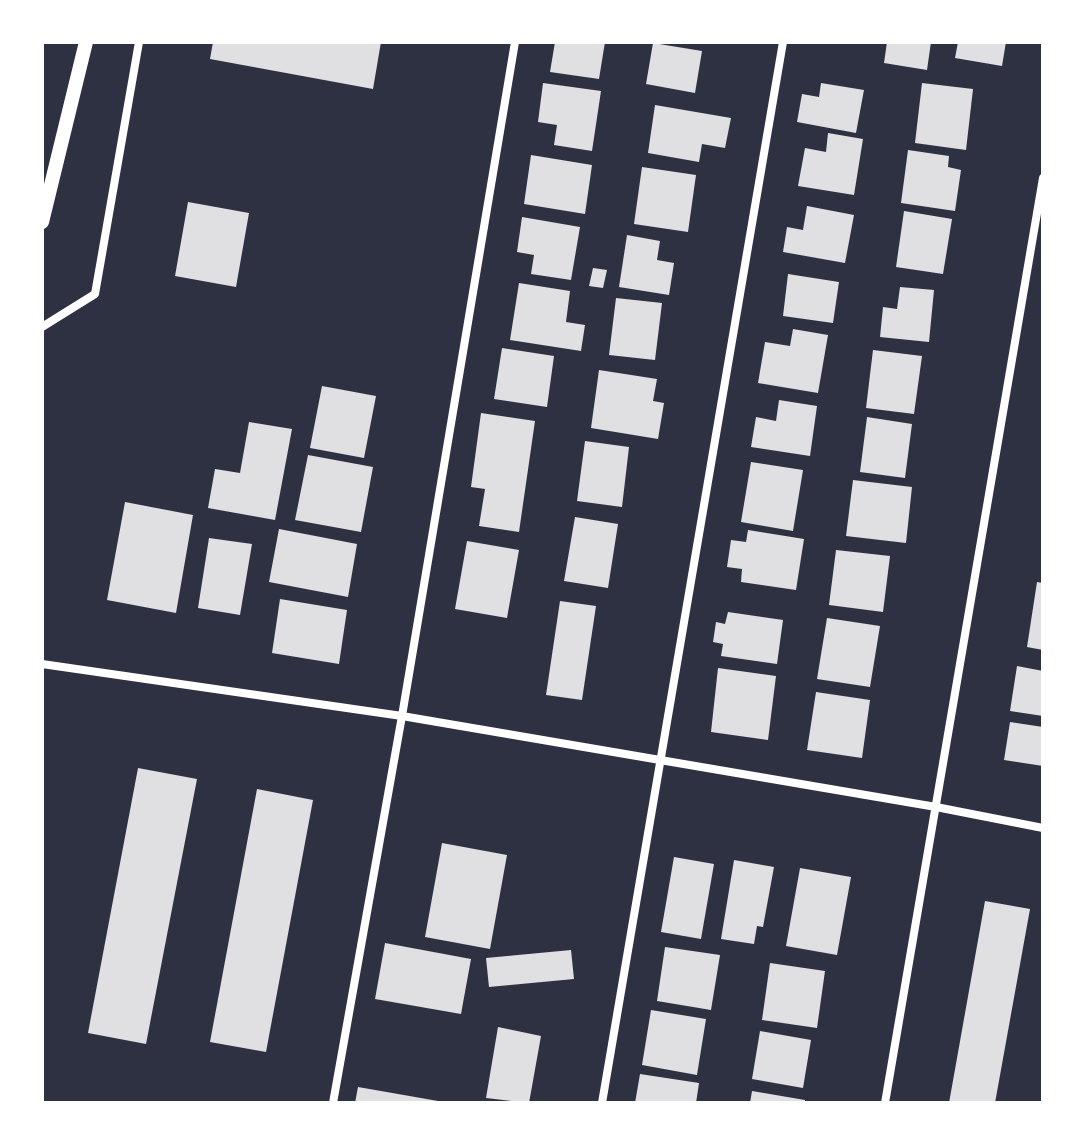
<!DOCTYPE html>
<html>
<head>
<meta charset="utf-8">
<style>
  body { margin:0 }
  #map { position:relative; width:1085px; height:1145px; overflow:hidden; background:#2d3142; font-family:Lato,sans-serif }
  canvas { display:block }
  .frame { position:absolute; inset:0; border:44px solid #fff; pointer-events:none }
</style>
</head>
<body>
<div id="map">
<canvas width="1085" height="1145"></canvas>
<div class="frame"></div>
</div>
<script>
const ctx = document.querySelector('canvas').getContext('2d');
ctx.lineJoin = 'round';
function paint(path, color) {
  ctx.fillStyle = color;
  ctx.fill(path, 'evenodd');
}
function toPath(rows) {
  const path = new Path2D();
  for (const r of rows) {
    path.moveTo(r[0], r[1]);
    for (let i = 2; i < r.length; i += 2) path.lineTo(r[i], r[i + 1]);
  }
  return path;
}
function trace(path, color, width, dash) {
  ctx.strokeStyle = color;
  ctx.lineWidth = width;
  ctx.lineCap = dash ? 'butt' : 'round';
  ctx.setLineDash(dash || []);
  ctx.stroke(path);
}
paint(toPath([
  [213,42,381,42,373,89,210,59],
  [555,42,605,42,599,79,550,72],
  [887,42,931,42,927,70,884,63],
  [958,42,1006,42,1002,66,955,58],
  [653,43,702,51,695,93,646,84],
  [543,83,601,91,592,151,554,145,557,125,538,122],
  [821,83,864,90,856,133,797,122,802,94,819,97],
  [922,83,973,89,966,150,915,143],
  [655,105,731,118,725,148,702,144,699,162,648,153],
  [828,133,863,139,854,195,798,186,805,148,826,152],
  [908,150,949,156,948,167,961,170,955,211,901,203],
  [531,155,592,165,585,214,524,204],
  [642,167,696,175,688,232,634,224],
  [188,202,249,213,236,287,175,276],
  [807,206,854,215,845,263,783,252,787,227,803,230],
  [904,211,952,219,943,274,896,267],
  [522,217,580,227,571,280,531,274,534,255,517,252],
  [627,235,660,241,657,260,674,263,669,295,619,287],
  [593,268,607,270,603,288,589,286],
  [788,274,839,282,833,323,783,316],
  [519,283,570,291,566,322,585,325,581,351,510,340],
  [900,287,934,290,929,342,880,337,883,307,897,309],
  [616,298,662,303,655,360,609,355],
  [793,329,828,335,818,393,758,383,765,342,790,346],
  [502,348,554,356,547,407,494,399],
  [873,350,922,356,914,414,866,408],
  [599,370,657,379,653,401,664,403,658,439,591,428],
  [322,386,376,396,364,458,310,448],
  [779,400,817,406,810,456,751,447,756,417,776,421],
  [481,413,535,421,519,532,479,526,485,489,471,487],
  [867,417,912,424,905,478,860,472],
  [249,422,292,429,275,520,208,508,215,469,240,473],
  [585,441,629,447,622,507,577,501],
  [308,455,373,467,361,532,295,520],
  [751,462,803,470,793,531,741,522],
  [853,480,912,487,906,543,846,536],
  [125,502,193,515,176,613,107,600],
  [575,517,618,524,608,588,564,581],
  [279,529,357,544,348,597,269,582],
  [748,530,804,539,796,590,741,582,742,569,727,567,731,540,746,542],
  [209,538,252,544,240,615,198,608],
  [467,541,519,550,507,618,455,609],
  [836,550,890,556,883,612,829,605],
  [1037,582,1043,583,1043,650,1027,647],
  [280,599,347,610,339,664,272,653],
  [560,601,596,606,582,700,546,695],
  [728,612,783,620,777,664,721,656,723,644,713,642,716,622,725,624],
  [827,618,880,626,870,687,817,679],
  [1017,666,1043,671,1043,716,1010,711],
  [718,668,776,676,768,740,711,732],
  [816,692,870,700,862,758,807,750],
  [1010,722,1043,727,1043,766,1004,760],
  [138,768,197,779,146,1044,88,1033],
  [257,789,313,800,266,1052,210,1042],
  [442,843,507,855,490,949,425,937],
  [674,857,714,864,701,939,661,932],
  [734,860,774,867,763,927,757,926,754,944,721,939],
  [800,868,851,877,837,955,786,946],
  [985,901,1030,909,995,1103,949,1103],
  [385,943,471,959,461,1014,375,999],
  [665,947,720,955,711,1010,657,1001],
  [571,950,574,979,489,987,486,958],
  [770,963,825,971,817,1028,762,1020],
  [651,1010,706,1019,697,1075,642,1065],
  [498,1027,541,1036,529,1103,486,1098],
  [760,1031,811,1040,803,1088,752,1079],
  [640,1074,699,1083,696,1103,635,1103],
  [358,1087,438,1101,438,1103,355,1103],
  [752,1091,805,1100,805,1103,750,1103]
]), '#e0e0e3');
trace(toPath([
  [42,327,95,294,139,42],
  [42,664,402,716,936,807,1043,828],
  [333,1103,402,716,515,42],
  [602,1103,783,42],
  [885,1103,1043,178]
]), '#fff', 8);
trace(toPath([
  [42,222,86,42]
]), '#fff', 14);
</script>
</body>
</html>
